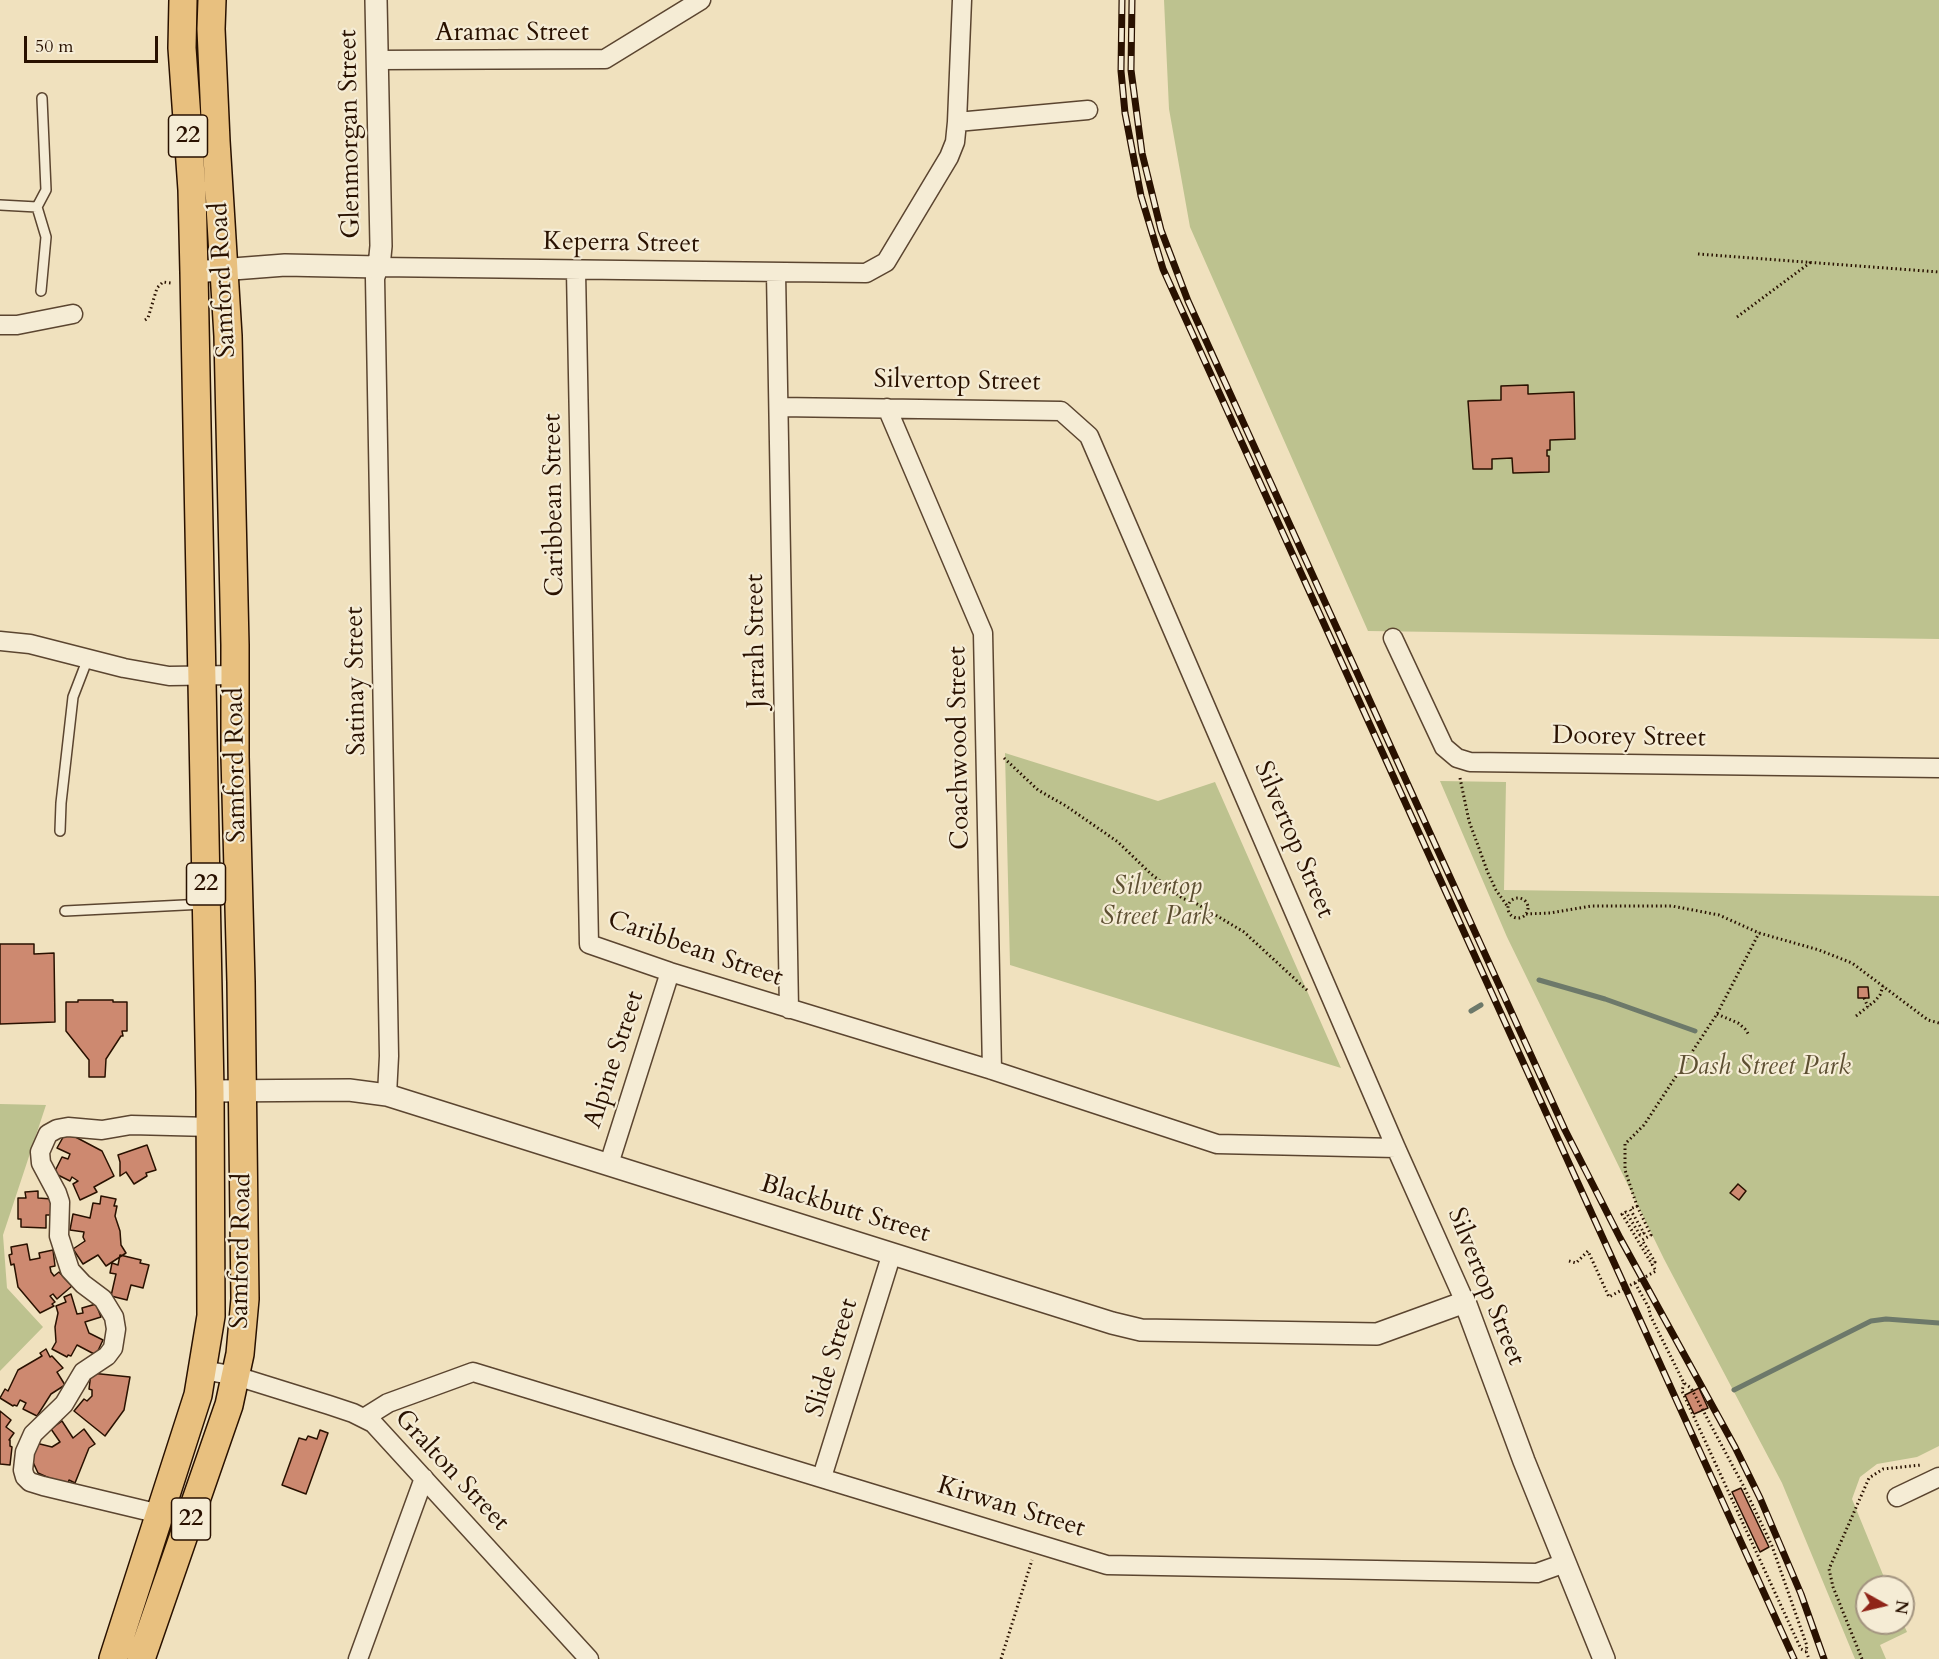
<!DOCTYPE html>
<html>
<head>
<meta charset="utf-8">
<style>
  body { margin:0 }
  #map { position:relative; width:1939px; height:1659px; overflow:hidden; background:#f0e1be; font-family:Cardo,serif }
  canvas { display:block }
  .north { position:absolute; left:1855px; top:1575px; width:60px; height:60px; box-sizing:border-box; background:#f5ecd5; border:2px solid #a39480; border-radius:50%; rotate:98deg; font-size:16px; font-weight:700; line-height:24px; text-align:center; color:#291100 }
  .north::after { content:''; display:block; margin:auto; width:21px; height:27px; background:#8f2418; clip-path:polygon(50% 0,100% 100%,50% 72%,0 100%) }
  .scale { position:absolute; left:24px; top:36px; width:134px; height:27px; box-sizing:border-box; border:3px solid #291100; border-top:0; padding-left:8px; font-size:18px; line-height:21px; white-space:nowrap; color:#291100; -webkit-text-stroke:4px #f5ecd5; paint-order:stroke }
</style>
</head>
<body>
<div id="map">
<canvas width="1939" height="1659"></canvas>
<div class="north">N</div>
<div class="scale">50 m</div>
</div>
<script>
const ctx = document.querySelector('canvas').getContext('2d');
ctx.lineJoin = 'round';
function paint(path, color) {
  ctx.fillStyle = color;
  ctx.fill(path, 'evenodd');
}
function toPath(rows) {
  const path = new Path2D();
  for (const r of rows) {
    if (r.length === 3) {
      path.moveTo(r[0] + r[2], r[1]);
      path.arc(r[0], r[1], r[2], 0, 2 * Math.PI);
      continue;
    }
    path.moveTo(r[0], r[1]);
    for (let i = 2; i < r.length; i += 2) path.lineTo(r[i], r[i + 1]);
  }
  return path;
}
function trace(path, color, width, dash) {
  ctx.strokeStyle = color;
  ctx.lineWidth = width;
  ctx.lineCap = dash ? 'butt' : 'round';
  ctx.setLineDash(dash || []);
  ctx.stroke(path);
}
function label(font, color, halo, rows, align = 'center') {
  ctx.font = font + ' Cardo,serif';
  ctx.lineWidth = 4.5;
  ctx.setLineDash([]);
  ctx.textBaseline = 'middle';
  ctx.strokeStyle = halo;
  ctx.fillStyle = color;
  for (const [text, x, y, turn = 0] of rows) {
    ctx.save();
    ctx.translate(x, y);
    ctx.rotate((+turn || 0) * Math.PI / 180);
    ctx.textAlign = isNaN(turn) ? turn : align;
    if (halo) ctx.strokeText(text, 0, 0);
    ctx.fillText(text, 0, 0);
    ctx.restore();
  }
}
paint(toPath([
  [1164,0,1939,0,1939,639,1368,631,1190,227,1169,109],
  [1005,753,1158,801,1215,782,1341,1068,1010,965],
  [1440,781,1506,782,1504,890,1939,896,1939,1446,1917,1457,1877,1464,1860,1477,1852,1499,1888,1587,1867,1587,1867,1623,1903,1623,1907,1632,1880,1645,1886,1659,1855,1659,1782,1483,1664,1259,1507,937],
  [0,1104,46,1105,3,1235,7,1288,43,1327,0,1371]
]), '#bdc28f');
trace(toPath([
  [1539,980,1605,999,1695,1031],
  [1471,1011,1481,1005],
  [1734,1390,1871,1321,1886,1319,1939,1323]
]), '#6d796a', 5);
const building = toPath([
  [1528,385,1528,394,1574,392,1575,439,1550,440,1550,450,1547,450,1547,456,1549,456,1549,472,1513,473,1512,458,1492,459,1492,469,1473,469,1468,401,1501,400,1501,386,1528,385],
  [0,944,34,944,34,954,54,953,55,1022,0,1024,0,944],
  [1858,987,1868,987,1869,998,1858,998,1858,987],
  [78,1000,113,1000,113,1002,127,1002,127,1031,122,1031,123,1036,121,1036,106,1059,105,1077,89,1077,89,1060,66,1031,66,1002,78,1002,78,1000],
  [66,1132,102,1151,114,1176,94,1187,97,1192,80,1200,73,1184,78,1181,72,1177,70,1181,54,1173,62,1157,68,1159,70,1154,57,1148,66,1132],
  [147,1145,156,1170,146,1173,147,1176,134,1184,126,1172,120,1176,120,1162,118,1155,147,1145],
  [1738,1184,1746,1191,1739,1200,1730,1193,1738,1184],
  [38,1191,38,1198,52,1199,52,1215,46,1215,46,1228,21,1227,21,1219,18,1219,18,1198,26,1198,25,1192,38,1191],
  [101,1196,116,1199,114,1206,117,1206,115,1216,120,1231,121,1245,126,1253,106,1266,98,1255,83,1264,73,1249,85,1241,83,1237,84,1232,70,1230,73,1214,90,1218,93,1203,100,1204,101,1196],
  [27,1244,30,1260,40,1258,39,1253,53,1250,55,1266,50,1267,51,1272,54,1276,59,1272,72,1286,57,1299,53,1294,50,1296,55,1302,52,1304,54,1306,40,1313,18,1287,14,1264,11,1265,9,1255,12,1254,11,1247,27,1244],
  [120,1255,141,1260,140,1263,149,1265,143,1288,131,1285,127,1300,111,1296,116,1274,110,1273,112,1263,118,1265,120,1255],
  [71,1294,77,1314,83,1313,82,1308,96,1304,101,1317,85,1322,89,1333,103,1340,96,1355,77,1345,71,1356,68,1355,67,1357,52,1349,56,1342,55,1327,58,1313,56,1306,66,1302,64,1297,71,1294],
  [46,1349,50,1357,52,1356,63,1368,57,1372,65,1385,51,1394,37,1416,23,1409,26,1403,20,1400,17,1406,14,1405,13,1406,0,1398,5,1389,8,1391,18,1370,42,1356,40,1353,46,1349],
  [91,1373,130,1377,124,1410,105,1436,74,1411,84,1399,87,1401,92,1396,92,1390,89,1389,91,1373],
  [1699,1388,1708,1408,1694,1414,1685,1395,1699,1388],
  [0,1411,11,1420,6,1427,14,1433,9,1440,10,1440,10,1446,12,1447,10,1465,0,1464,0,1411],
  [62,1421,73,1438,84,1429,95,1444,89,1448,75,1483,69,1480,67,1486,38,1473,32,1460,36,1443,52,1447,60,1442,51,1429,62,1421],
  [320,1430,328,1433,306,1494,282,1485,299,1438,306,1440,308,1436,317,1439,320,1430],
  [1741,1488,1769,1547,1760,1552,1732,1492,1741,1488]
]);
paint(building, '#cd8970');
trace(building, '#291100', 1.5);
const service = toPath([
  [0,205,37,207,46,237,41,291],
  [37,207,46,190,42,98],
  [60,831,61,803,73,697,88,658],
  [65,911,204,904]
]);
const minor = toPath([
  [378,60,605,59,701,0],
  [957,122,1088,110],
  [576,271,589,944,670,972,992,1070,1217,1144,1396,1148],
  [776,273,789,1009],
  [0,325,17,325,73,314],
  [779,407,1061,411,1089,436,1396,1148,1465,1302],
  [887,408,983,633,992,1070],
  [1393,638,1444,747,1457,758,1470,762,1939,768],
  [0,641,30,644,124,668,169,676,235,675],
  [387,1095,389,1056,375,278,379,267,866,273,886,262,949,157,955,142,957,122,962,0],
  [609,1164,670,972],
  [203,1370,236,1376,329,1405,353,1413,373,1423,589,1659],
  [364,1418,388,1403,473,1372,1107,1565,1537,1573,1565,1563],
  [822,1477,892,1253],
  [1897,1497,1939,1477],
  [160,1514,43,1486,30,1482,25,1477,23,1470,25,1452,33,1434,64,1404,83,1372,107,1356,113,1348,116,1329,114,1317,103,1299,83,1284,70,1270,59,1236,60,1202,57,1193,41,1163,40,1152,48,1134,57,1129,68,1127,102,1130,131,1125,211,1127],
  [358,1659,424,1478]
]);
const tertiary = toPath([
  [194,272,285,265,379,267,381,246,376,0],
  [210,1091,349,1090,387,1095,1112,1323,1141,1330,1377,1334,1465,1302,1524,1461,1604,1659]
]);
const primary = toPath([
  [113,1659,198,1395,211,1316,210,1091,194,272,192,190,182,48,183,0],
  [141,1659,229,1405,240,1354,245,1299,241,982,235,757,235,645,228,336,216,141,211,29,212,0]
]);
trace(service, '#5b4530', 12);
trace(minor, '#5b4530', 21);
trace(tertiary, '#5b4530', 24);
trace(primary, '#291100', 30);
trace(toPath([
  [1698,254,1939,272],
  [1737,317,1811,262],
  [145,320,148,318,157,288,163,282,171,283],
  [1004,758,1038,790,1066,806,1118,842,1151,874,1182,898,1197,904,1244,932,1309,992],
  [1460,778,1469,821,1488,873,1496,890,1508,907],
  [1518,908,10],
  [1526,914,1550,913,1591,906,1672,906,1719,915,1759,933,1819,950,1852,963,1928,1020,1939,1023],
  [1864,998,1868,1007],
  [1717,1014,1738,1023,1745,1029,1749,1035],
  [1856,1016,1875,1001,1880,995,1883,986],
  [1637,1206,1651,1235,1642,1240,1655,1262,1651,1264],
  [1569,1261,1576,1263,1588,1251,1609,1297,1656,1271,1622,1214,1626,1212,1640,1235,1644,1233,1630,1209,1637,1206,1625,1170,1625,1144,1644,1125,1717,1014,1759,933],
  [1635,1283,1649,1308,1650,1315,1684,1383,1691,1388,1744,1487,1772,1546,1807,1646,1806,1651,1809,1659],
  [1684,1383,1682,1391,1801,1649,1806,1651],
  [1001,1659,1032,1560],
  [1862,1659,1833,1587,1829,1569,1869,1478,1883,1469,1921,1465]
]), '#291100', 3, [1.5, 3]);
trace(service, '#f5ecd5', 9);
trace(minor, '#f5ecd5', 18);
trace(tertiary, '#f5ecd5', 21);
trace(primary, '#e8c07f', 27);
const rail = toPath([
  [1122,0,1121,71,1125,113,1141,196,1163,269,1794,1659],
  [1132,0,1131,70,1142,153,1161,230,1188,301,1565,1130,1620,1238,1735,1447,1760,1498,1801,1594,1824,1659]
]);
trace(rail, '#291100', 7);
trace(rail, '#f5ecd5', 4.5, [14]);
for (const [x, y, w] of [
  [188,136,39],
  [206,884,39],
  [191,1519,39]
]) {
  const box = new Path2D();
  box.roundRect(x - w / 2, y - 21, w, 42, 4.5);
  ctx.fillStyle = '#f5ecd5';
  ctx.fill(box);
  trace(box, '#291100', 1.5);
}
label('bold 24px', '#291100', null, [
  ["22",188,136],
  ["22",206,884],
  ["22",191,1519]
]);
label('26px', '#291100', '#f5ecd5', [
  ["Aramac Street",512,34],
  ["Glenmorgan Street",351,134,-91],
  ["Keperra Street",621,244,1],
  ["Samford Road",224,280,-93],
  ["Silvertop Street",957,382,1],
  ["Caribbean Street",555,505,-91],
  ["Jarrah Street",757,641,-91],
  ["Satinay Street",357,681,-91],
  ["Doorey Street",1629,738,1],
  ["Coachwood Street",960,748,-91],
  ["Samford Road",237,765,-91],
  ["Silvertop Street",1293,840,67],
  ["Caribbean Street",695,950,19],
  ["Alpine Street",615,1060,-72],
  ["Blackbutt Street",845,1210,17],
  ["Samford Road",242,1251,-89],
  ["Silvertop Street",1485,1287,68],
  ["Slide Street",833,1358,-73],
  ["Gralton Street",451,1471,47],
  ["Kirwan Street",1011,1508,17]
]);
label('italic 26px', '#5d4f32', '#f5ecd5', [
  ["Silvertop",1157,888],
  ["Street Park",1157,918],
  ["Dash Street Park",1764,1068]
]);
</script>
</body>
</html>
